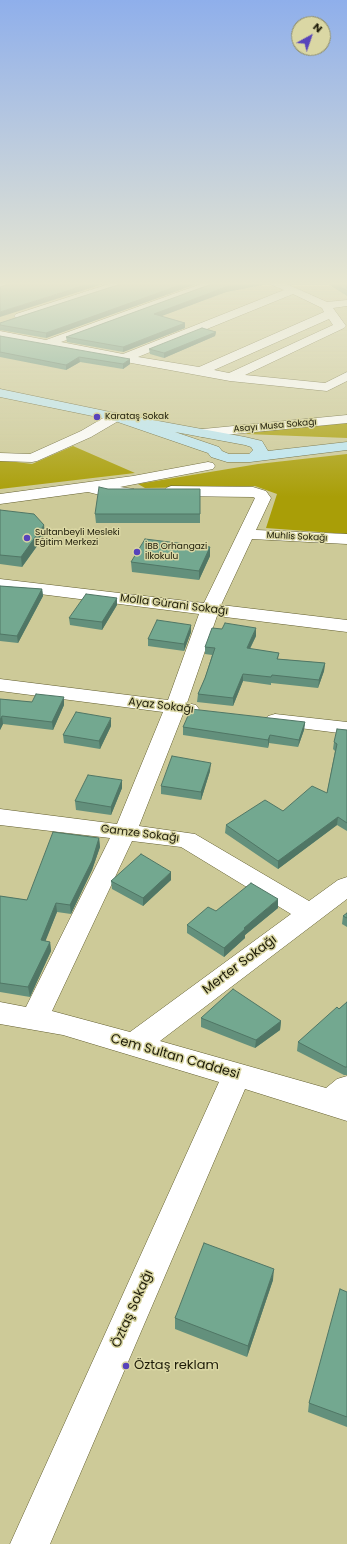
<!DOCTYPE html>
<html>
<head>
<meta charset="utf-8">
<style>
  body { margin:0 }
  #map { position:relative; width:347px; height:1544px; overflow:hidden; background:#cdca98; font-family:Poppins,sans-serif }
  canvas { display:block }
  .north { position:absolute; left:291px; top:16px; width:40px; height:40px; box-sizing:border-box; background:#dad7a4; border:1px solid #8e8c66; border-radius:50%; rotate:40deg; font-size:11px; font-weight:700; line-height:16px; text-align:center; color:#1d1b08 }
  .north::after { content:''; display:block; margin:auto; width:14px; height:18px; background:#5743bb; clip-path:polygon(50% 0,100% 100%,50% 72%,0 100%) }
</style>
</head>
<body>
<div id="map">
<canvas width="347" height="1544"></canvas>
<div class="north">N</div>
</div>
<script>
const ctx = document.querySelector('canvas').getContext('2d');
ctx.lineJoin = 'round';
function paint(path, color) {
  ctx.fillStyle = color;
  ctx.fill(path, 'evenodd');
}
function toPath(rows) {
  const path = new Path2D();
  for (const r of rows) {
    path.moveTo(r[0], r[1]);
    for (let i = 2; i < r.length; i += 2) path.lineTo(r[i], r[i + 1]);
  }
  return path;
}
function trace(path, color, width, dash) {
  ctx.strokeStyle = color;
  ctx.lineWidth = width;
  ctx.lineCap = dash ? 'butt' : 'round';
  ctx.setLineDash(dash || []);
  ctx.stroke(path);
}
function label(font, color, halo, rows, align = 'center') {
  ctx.font = font + ' Poppins,sans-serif';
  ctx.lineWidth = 3;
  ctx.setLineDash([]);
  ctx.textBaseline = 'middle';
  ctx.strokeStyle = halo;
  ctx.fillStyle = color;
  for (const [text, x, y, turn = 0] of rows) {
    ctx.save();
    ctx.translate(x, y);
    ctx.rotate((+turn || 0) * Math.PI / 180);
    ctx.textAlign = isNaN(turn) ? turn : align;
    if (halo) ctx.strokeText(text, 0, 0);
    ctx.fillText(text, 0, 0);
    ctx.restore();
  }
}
paint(toPath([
  [347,421,347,438,246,434,253,430],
  [73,446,135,473,0,489,0,460,32,464],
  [347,454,347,534,266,528,277,494,255,486,145,488,138,484,258,464]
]), '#a99e07');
const street = toPath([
  [8,281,24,281,23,283,0,290,0,284,8,281],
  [118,281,134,281,133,283,24,318,20,319,16,318,14,316,16,314,118,281],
  [209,281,224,281,223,283,61,342,123,354,284,290,267,283,266,281,280,281,327,302,347,300,347,306,333,308,346,326,344,328,245,375,325,383,347,372,347,381,327,391,230,381,0,339,0,331,46,340,209,281],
  [293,294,322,308,324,312,199,367,138,357,293,294],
  [329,319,333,325,229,373,214,370,329,319],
  [115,413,120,414,122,417,120,420,91,437,37,461,32,462,0,461,0,453,30,454,81,431,110,414,115,413],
  [347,415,347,423,203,437,198,436,196,433,198,430,203,429,347,415],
  [208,462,213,463,215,466,213,469,120,487,134,489,137,492,134,495,129,497,108,497,88,492,0,504,0,494,133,476,208,462],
  [171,486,253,487,266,491,271,498,256,530,347,534,347,544,252,539,221,605,347,620,347,632,217,616,187,703,196,705,199,709,196,713,189,715,183,714,139,826,195,834,309,901,338,880,347,877,347,899,160,1041,326,1088,337,1079,347,1076,347,1121,245,1089,50,1544,10,1544,219,1082,63,1035,0,1024,0,1002,26,1007,110,838,0,825,0,809,117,824,163,712,0,691,0,679,168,700,199,614,0,589,0,579,204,603,255,498,253,497,171,496,166,494,163,491,166,488,171,486],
  [132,841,181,847,291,914,130,1032,52,1011,132,841],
  [275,714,347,722,347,734,268,724,265,720,268,716,275,714]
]);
const secondary = toPath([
  [0,389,115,413,245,437,262,441,268,451,347,442,347,450,250,462,227,462,211,457,208,453,112,420,0,397,0,389],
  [175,432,245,445,251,447,253,450,249,454,229,454,222,451,219,447,175,432]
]);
trace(street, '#625e2f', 1);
trace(secondary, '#625e2f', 1);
paint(street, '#fff');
paint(secondary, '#bde7f4');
paint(toPath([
  [130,281,205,281,46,338,0,330,0,323],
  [220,281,267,281,267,284,226,292,161,316,185,323,185,328,123,352,67,342,66,337],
  [323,281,347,281,347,296],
  [216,332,215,336,164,358,150,354,149,349],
  [0,336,130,364,123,369,80,362,66,370,0,357],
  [0,510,45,535,22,567,0,564],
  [95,514,200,514,200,523,96,523],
  [210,547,210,556,199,580,132,572,131,562],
  [0,586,42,589,43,596,18,643,0,641],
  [117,605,102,630,70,625,69,618],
  [191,632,184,651,148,646,148,639],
  [256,636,250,649,279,653,278,659,325,663,324,671,318,688,271,683,271,685,243,681,233,706,197,702,198,694,205,678,212,655,205,654,205,647],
  [0,699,64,705,53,730,3,724,0,730],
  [305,722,304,730,298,747,269,743,268,748,183,735,183,727],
  [111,726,100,749,64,743,63,735],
  [347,730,347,831,337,825,278,869,225,833,226,825,283,811,327,793,335,751,333,749,334,742],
  [210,771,201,800,161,794,161,786],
  [122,780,122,788,111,815,76,810,75,801],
  [99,838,100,847,92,870,71,914,57,912,45,941,50,942,51,951,30,997,0,992,0,896,27,900],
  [171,880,143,906,112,889,111,881],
  [278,908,245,935,245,938,224,957,187,933,187,925,216,911],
  [347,913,347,927,342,924,343,916],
  [347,1002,347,1075,344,1075,297,1051,298,1042],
  [201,1018,281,1021,280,1030,255,1048,201,1027],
  [273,1280,247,1357,175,1329,175,1318],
  [347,1292,347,1427,308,1412,309,1403]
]), '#63907c');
paint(toPath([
  [99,281,113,281,0,317,0,312],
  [192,281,205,281,46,338,46,333],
  [261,281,267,281,267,284,226,292,154,319,154,314,226,287],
  [185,323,185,328,123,352,123,347],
  [216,332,215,336,164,358,164,353],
  [79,357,80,362,66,370,66,365],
  [130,359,130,364,123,369,123,364],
  [44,525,45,535,22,567,21,557],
  [210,547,210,556,199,580,199,571],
  [42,589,43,596,18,643,17,636],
  [117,598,117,605,102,630,102,622],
  [191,625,191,632,184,651,184,644],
  [256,628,256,636,246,656,247,648],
  [325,663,324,671,318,688,319,680],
  [243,674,243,681,233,706,233,698],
  [64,697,64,705,53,730,52,722],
  [2,716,3,724,0,730,0,720],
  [111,718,111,726,100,749,99,741],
  [305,722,304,730,298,747,299,740],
  [270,735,269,743,268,748,268,740],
  [211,763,210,771,201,800,201,792],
  [122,780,122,788,111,815,111,807],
  [338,817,337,825,278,869,278,861],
  [99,838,100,847,92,870,71,914,70,905],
  [171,872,171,880,143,906,143,898],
  [278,899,278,908,245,935,245,938,224,957,224,948,244,928],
  [56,903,57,912,42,950,41,940],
  [50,942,51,951,30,997,28,987],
  [281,1021,280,1030,255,1048,256,1040],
  [274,1269,273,1280,247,1357,248,1346]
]), '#507665');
const building = toPath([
  [19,281,99,281,0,312,0,287,19,281],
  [130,281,192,281,46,333,0,325,0,323,130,281],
  [220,281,261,281,226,287,154,314,185,323,123,347,66,337,220,281],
  [331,281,347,281,347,291,331,281],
  [202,328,216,332,164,353,149,349,202,328],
  [0,336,130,359,123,364,79,357,66,365,0,352,0,336],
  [99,487,108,489,200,489,200,514,95,514,99,487],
  [0,510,34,514,44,525,21,557,0,555,0,510],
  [145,539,210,547,199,571,131,562,145,539],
  [0,586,42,589,17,636,0,634,0,586],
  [86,594,117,598,102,622,69,618,86,594],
  [157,620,191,625,184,644,148,639,157,620],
  [225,623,256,628,247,648,279,653,277,659,325,663,319,680,272,675,271,677,243,674,233,698,198,694,205,678,215,648,205,647,212,628,222,629,225,623],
  [36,694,64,697,52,722,2,716,0,720,0,699,32,702,36,694],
  [191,709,305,722,299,740,270,735,268,740,183,727,191,709],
  [76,712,111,718,99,741,63,735,76,712],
  [337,729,347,730,347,823,338,817,278,861,226,825,265,800,283,811,312,786,327,793,337,744,334,742,337,729],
  [172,756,211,763,201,792,161,786,172,756],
  [88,775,122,780,111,807,75,801,88,775],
  [53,832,99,838,92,861,70,905,56,903,41,940,50,942,28,987,0,983,0,896,27,900,53,832],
  [141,854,171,872,143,898,111,881,141,854],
  [251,883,278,899,244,928,245,929,224,948,187,925,208,907,216,911,251,883],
  [347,913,347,918,343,916,347,913],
  [233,989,281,1021,256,1040,201,1018,233,989],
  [347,1002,347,1067,345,1067,298,1042,337,1007,339,1009,347,1002],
  [204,1243,274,1269,248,1346,175,1318,204,1243],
  [340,1289,347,1292,347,1417,309,1403,340,1289]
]);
paint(building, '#73a890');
trace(building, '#507665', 1);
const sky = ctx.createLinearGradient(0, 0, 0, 497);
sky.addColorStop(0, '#8fafeb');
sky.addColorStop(0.57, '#e8e7d1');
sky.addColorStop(1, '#e8e7d100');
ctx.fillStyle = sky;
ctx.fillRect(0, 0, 347, 497);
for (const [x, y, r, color] of [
  [97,417,4,"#5743bb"],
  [27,538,4,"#5743bb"],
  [137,552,4,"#5743bb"],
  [126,1366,4,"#5743bb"]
]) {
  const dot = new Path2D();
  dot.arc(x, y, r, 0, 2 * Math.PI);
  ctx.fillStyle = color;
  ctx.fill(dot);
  trace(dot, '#dad7a4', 1.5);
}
label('9px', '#1d1b08', '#dad7a4', [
  ["Karataş Sokak",105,417],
  ["Sultanbeyli Mesleki",35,533],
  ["Eğitim Merkezi",35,543],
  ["İBB Orhangazi",145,547],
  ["İlkokulu",145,557]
], 'left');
label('9px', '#1d1b08', '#dad7a4', [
  ["Asayı Musa Sokağı",275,426,-5],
  ["Muhlis Sokağı",297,537,3]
]);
label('11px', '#1d1b08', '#dad7a4', [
  ["Molla Gürani Sokağı",174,605,7],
  ["Ayaz Sokağı",161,706,7],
  ["Gamze Sokağı",140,834,7]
]);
label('13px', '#1d1b08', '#dad7a4', [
  ["Merter Sokağı",240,965,-37],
  ["Cem Sultan Caddesi",175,1057,16],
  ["Öztaş Sokağı",133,1309,-66]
]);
label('13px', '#1d1b08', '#dad7a4', [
  ["Öztaş reklam",134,1366]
], 'left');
</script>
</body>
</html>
